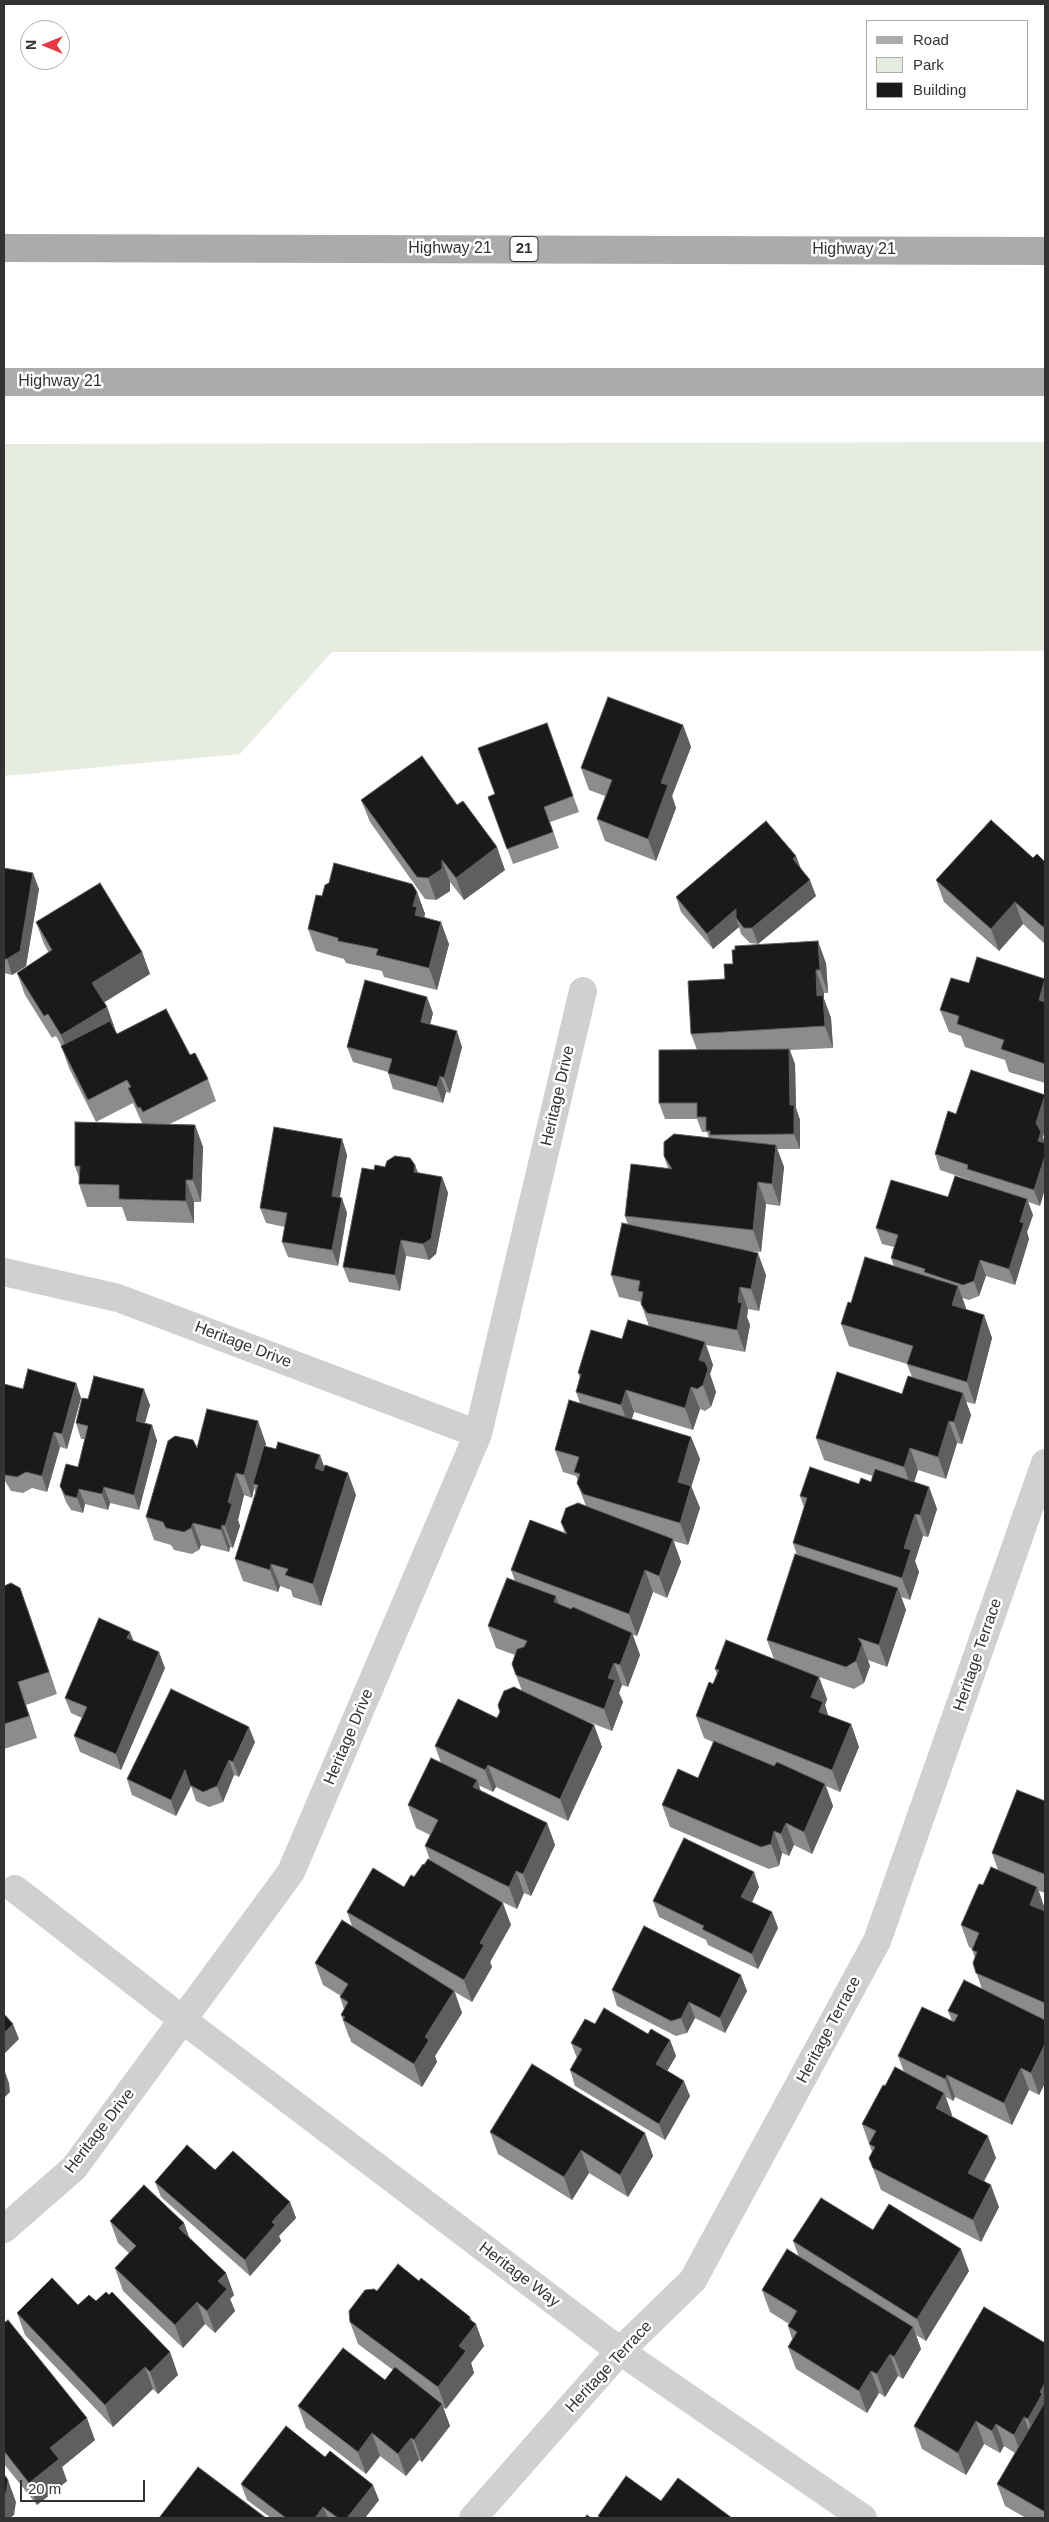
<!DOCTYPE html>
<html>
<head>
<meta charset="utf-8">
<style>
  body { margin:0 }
  #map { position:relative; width:1049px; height:2522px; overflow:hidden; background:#fff; font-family:Helvetica,sans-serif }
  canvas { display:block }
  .frame { position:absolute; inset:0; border:5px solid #333; pointer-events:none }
  .legend { position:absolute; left:866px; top:20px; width:162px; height:90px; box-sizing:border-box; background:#fff; border:1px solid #adadad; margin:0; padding:6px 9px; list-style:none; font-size:15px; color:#333 }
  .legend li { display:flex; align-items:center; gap:10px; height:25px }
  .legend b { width:25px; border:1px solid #adadad }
  .north { position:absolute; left:20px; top:20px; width:50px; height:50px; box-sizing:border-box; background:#fff; border:1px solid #adadad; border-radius:50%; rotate:270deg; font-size:14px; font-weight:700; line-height:20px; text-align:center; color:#333 }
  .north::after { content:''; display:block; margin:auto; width:18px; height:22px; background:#e63946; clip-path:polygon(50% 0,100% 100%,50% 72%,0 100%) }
  .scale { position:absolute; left:20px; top:2480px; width:125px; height:22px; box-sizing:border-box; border:2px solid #333; border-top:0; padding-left:6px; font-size:15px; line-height:18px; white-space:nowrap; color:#333; -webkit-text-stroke:4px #fff; paint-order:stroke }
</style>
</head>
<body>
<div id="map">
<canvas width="1049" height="2522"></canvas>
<div class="frame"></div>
<ul class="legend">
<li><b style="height:6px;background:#ababab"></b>Road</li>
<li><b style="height:14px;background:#e6ecdf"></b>Park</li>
<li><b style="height:14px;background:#1a1a1a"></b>Building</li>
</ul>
<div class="north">N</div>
<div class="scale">20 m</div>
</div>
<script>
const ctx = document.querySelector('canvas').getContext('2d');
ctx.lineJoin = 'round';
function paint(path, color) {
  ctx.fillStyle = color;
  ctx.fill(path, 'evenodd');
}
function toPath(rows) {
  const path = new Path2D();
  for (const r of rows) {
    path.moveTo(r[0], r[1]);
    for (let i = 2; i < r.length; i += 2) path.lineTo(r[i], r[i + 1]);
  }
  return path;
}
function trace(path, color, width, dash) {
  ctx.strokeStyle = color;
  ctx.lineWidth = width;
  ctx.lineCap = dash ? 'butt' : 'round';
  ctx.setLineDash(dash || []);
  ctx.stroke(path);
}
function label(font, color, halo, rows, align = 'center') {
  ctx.font = font + ' Helvetica,sans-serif';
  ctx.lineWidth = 5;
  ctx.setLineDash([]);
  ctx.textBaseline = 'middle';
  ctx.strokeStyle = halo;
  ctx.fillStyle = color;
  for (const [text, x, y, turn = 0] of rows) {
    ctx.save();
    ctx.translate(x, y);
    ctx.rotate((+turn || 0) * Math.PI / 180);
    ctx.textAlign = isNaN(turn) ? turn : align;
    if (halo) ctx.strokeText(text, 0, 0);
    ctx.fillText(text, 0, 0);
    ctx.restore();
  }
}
paint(toPath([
  [1045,442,1045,651,332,652,240,754,4,776,4,444]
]), '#e6ecdf');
trace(toPath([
  [4,1272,118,1298,478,1434],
  [15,1889,183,2020,620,2351,863,2518],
  [4,2229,74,2168,291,1872,478,1434,583,991],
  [473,2518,620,2351,693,2280,877,1941,1045,1463]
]), '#d0d0d0', 28);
trace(toPath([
  [4,248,1045,251],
  [4,382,1045,382]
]), '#ababab', 28);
paint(toPath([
  [547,723,579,812,550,822,559,848,513,864,488,797,495,794],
  [683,725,691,747,672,796,676,808,656,861,605,841,597,819,605,796,589,790,581,768],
  [361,800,457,805,505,870,464,900,450,882,450,891,436,900,425,899,370,822],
  [796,856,801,869,816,896,758,944,750,943,741,934,739,927,713,949,681,912,676,897],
  [1033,858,1045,862,1045,944,1023,924,999,951,944,902,936,880],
  [4,868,39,889,26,966,12,975,4,973],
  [417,892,425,914,424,917,449,944,437,990,384,977,382,971,346,963,344,959,316,951,308,929,322,896],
  [36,922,142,952,150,974,104,1002,107,1007,115,1029,114,1029,117,1034,190,1055,208,1079,216,1101,170,1124,195,1125,203,1147,201,1202,194,1202,194,1223,127,1221,122,1207,87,1207,79,1184,79,1178,75,1166,142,1123,133,1103,96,1122,69,1068,61,1045,56,1036,52,1038,25,995,17,973,49,953,44,944],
  [826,963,828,993,824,993,824,999,831,1018,833,1048,790,1050,795,1064,796,1108,800,1120,800,1149,777,1149,784,1167,780,1206,766,1204,761,1252,747,1251,766,1275,759,1311,748,1309,747,1317,750,1325,745,1352,706,1345,713,1365,710,1374,716,1392,711,1407,705,1411,700,1409,693,1430,634,1412,632,1419,691,1437,700,1459,691,1486,700,1508,688,1545,673,1541,681,1562,667,1598,653,1592,637,1636,633,1635,640,1655,628,1687,622,1685,619,1693,623,1702,612,1731,576,1717,594,1725,602,1747,568,1821,496,1787,493,1792,478,1785,480,1790,547,1823,555,1845,531,1896,524,1893,517,1909,496,1899,511,1925,490,1962,492,1967,472,2002,455,1992,462,2013,435,2056,437,2062,422,2087,351,2042,350,2038,349,2037,341,2015,344,2009,340,1997,341,1996,323,1985,315,1963,352,1926,347,1912,404,1887,414,1877,424,1865,430,1860,425,1846,430,1835,416,1828,408,1805,441,1763,435,1746,497,1718,522,1691,512,1664,515,1655,496,1648,488,1626,515,1581,511,1570,565,1534,561,1522,586,1506,577,1483,578,1481,576,1476,563,1472,555,1450,580,1403,576,1392,580,1378,578,1373,622,1339,649,1326,641,1304,641,1302,619,1297,611,1275,628,1225,625,1216,668,1168,664,1156,709,1138,707,1132,702,1132,697,1119,665,1119,659,1103,697,1050,691,1034,725,979],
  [1045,979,1045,1083,1009,1072,1005,1060,965,1047,961,1036,949,1032,940,1010,969,983],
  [433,1013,430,1024,462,1047,450,1093,446,1092,443,1103,393,1089,388,1073,388,1072,353,1062,347,1047],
  [1045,1095,1045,1129,1043,1137,1045,1143,1040,1206,1028,1202,1033,1215,1027,1232,1029,1239,1015,1285,986,1276,979,1296,969,1300,962,1298,966,1308,966,1310,984,1315,992,1338,975,1404,966,1402,971,1415,962,1444,957,1443,946,1479,918,1470,914,1482,929,1487,937,1509,928,1537,923,1536,915,1561,919,1572,910,1600,901,1597,906,1610,887,1667,868,1660,870,1666,864,1683,854,1689,819,1677,827,1699,825,1705,828,1716,851,1724,859,1747,840,1792,826,1786,833,1806,812,1854,794,1845,789,1856,782,1853,779,1866,769,1869,670,1827,662,1805,698,1778,713,1742,704,1738,696,1716,713,1684,717,1674,715,1669,774,1659,767,1640,797,1555,793,1543,804,1507,800,1496,871,1482,873,1476,824,1460,816,1438,902,1394,912,1377,907,1364,849,1346,841,1324,851,1303,894,1266,891,1258,894,1247,882,1244,876,1228,948,1197,971,1181,970,1180,940,1170,935,1154,956,1114],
  [342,1139,347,1155,340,1197,347,1213,338,1266,288,1257,282,1242,285,1227,266,1223,260,1208],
  [374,1170,418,1173,442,1177,448,1193,436,1254,429,1260,406,1256,400,1291,349,1282,343,1267],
  [76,1383,81,1398,67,1449,60,1447,47,1492,32,1488,23,1493,11,1491,5,1481,4,1481,4,1384,23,1389],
  [88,1399,150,1405,145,1423,152,1425,157,1441,139,1510,110,1503,108,1510,85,1504,83,1513,71,1510,66,1502,60,1486,78,1467,85,1439,81,1439,76,1423],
  [266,1444,265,1446,324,1468,356,1495,321,1606,293,1597,291,1590,280,1586,278,1592,243,1581,235,1559,256,1493,254,1488,252,1498,244,1495,238,1520,240,1526,233,1548,230,1547,229,1552,201,1545,199,1550,192,1554,174,1550,171,1545,154,1540,146,1517,197,1448],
  [4,1586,20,1588,57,1694,26,1705,37,1738,4,1749],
  [134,1641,165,1668,121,1770,80,1752,74,1736,82,1718,71,1713,65,1698],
  [255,1742,239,1777,234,1775,223,1802,209,1807,196,1801,191,1786,176,1816,132,1795,127,1779],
  [1045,1801,1045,1893,1039,1891,1045,1910,1045,2083,1039,2095,1029,2090,1012,2125,955,2097,953,2101,946,2097,952,2115,951,2116,996,2158,984,2182,999,2207,981,2242,881,2190,869,2158,872,2152,862,2124,885,2086,904,2072,898,2056,952,2021,948,2011,982,1989,973,1963,975,1958,972,1949,969,1947,961,1925,983,1885,998,1870,992,1853],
  [759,1887,752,1902,772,1912,778,1928,758,1969,708,1945,706,1940,659,1917,653,1901],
  [612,1990,747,1991,725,2033,695,2018,687,2033,676,2036,617,2006],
  [595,2024,648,2034,670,2040,676,2056,667,2071,690,2096,665,2140,575,2086,570,2070,577,2058,571,2043],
  [490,2132,645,2133,653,2156,628,2197,589,2173,572,2200,498,2154],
  [215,2170,290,2202,296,2218,279,2236,281,2241,250,2276,161,2197,155,2182],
  [110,2221,184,2223,189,2238,226,2273,234,2295,230,2299,235,2311,215,2333,205,2324,183,2348,123,2291,115,2268,129,2253,118,2243],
  [873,2230,969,2271,926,2341,916,2335,921,2349,903,2379,898,2376,885,2397,879,2393,867,2413,796,2369,788,2347,792,2339,788,2326,789,2324,770,2312,762,2290,799,2257,793,2241],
  [419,2281,470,2317,484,2346,471,2363,474,2373,446,2409,443,2408,450,2426,422,2462,419,2460,406,2476,380,2456,366,2474,306,2428,298,2406,385,2380,393,2370,358,2344,350,2322,377,2291],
  [96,2301,170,2352,178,2375,158,2394,153,2389,113,2427,25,2335,17,2313,78,2305],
  [4,2323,95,2440,62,2467,67,2481,37,2505,4,2464],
  [1045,2343,1045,2518,1026,2518,1005,2506,997,2484,1015,2453,1004,2446,1000,2453,984,2444,966,2475,922,2449,914,2426],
  [325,2457,379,2500,365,2518,271,2518,247,2500,241,2484]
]), '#8c8c8c');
paint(toPath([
  [683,725,691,747,672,796,676,808,656,861,648,839,661,783],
  [497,847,505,870,464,900,456,878],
  [796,856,802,872,793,859],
  [442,860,450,882,450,891,436,900,428,878],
  [33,873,39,889,26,966,12,975,7,959],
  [810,880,816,896,758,944,752,928],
  [417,892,425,914,423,922,415,915,413,906],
  [1015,902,1023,924,999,951,991,929],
  [736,909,736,918,739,927,713,949,707,934],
  [441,922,449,944,437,990,429,968],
  [1045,924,1045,933,1043,927],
  [818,941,826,963,828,993,820,970],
  [142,952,150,974,100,1005,92,983],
  [816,970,824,993,824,999,831,1018,833,1048,825,1026,817,996],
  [1045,981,1045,1017,1039,1000],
  [427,997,433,1013,427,1037,421,1022],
  [107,1007,115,1029,69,1057,61,1035],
  [457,1031,462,1047,450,1093,444,1078],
  [789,1049,795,1064,796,1108,800,1120,800,1149,794,1134,790,1105],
  [440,1076,446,1092,443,1103,437,1087],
  [1045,1096,1045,1129,1043,1137,1045,1145,1038,1141,1036,1123],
  [195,1125,203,1147,201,1202,193,1180],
  [342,1139,347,1155,337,1212,332,1196],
  [776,1145,784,1167,780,1206,772,1184],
  [1045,1156,1045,1189,1040,1206,1034,1190],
  [415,1165,421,1180,414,1172],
  [442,1177,448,1193,436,1254,429,1260,423,1244],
  [186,1180,194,1202,194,1223,186,1201],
  [758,1182,766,1204,761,1252,753,1230],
  [342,1198,347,1213,338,1266,332,1250],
  [1027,1199,1033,1215,1027,1232,1029,1239,1015,1285,1009,1269,1020,1222],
  [401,1240,406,1256,400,1291,395,1275],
  [758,1253,766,1275,759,1311,751,1289],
  [980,1260,986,1276,979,1296,974,1281],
  [958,1286,966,1308,960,1328,952,1305],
  [740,1287,748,1309,747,1317,750,1325,745,1352,737,1330,738,1302],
  [984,1315,992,1338,975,1404,967,1382],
  [705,1342,713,1365,710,1374,716,1392,711,1407,703,1385,699,1360],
  [76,1383,81,1398,67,1449,62,1434],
  [691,1387,700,1409,693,1430,685,1408],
  [144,1389,150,1405,141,1436,136,1421],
  [626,1390,634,1412,629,1427,621,1405],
  [963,1393,971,1415,962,1444,954,1422],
  [258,1421,266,1444,255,1484,253,1484,254,1488,252,1498,244,1475],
  [949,1421,957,1443,946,1479,938,1457],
  [152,1425,157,1441,139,1510,134,1495],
  [54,1432,60,1447,47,1492,42,1476],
  [691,1437,700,1459,686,1504,678,1482],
  [910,1448,918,1470,912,1489,904,1467],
  [320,1455,328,1477,315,1468],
  [236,1473,244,1495,238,1520,240,1526,233,1548,225,1526,228,1502],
  [348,1473,356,1495,321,1606,313,1584],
  [691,1486,700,1508,688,1545,680,1523],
  [104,1487,110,1503,108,1510,102,1494],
  [929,1487,937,1509,928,1537,920,1515],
  [79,1489,85,1504,83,1513,77,1498],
  [915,1514,923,1536,915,1561,919,1572,910,1600,902,1578,904,1548],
  [193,1523,201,1545,199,1550,191,1528],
  [222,1525,230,1547,229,1552,221,1530],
  [673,1539,681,1562,667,1598,659,1576],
  [271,1564,280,1586,278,1592,270,1570],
  [645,1570,653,1592,637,1636,629,1614],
  [20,1588,28,1610,57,1694,49,1672],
  [898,1588,906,1610,887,1667,879,1645],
  [556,1596,564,1619,554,1602],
  [130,1632,136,1647,127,1638],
  [632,1633,640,1655,628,1687,620,1665],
  [862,1644,870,1666,864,1683,856,1661],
  [159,1652,165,1668,121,1770,116,1754],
  [614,1663,622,1685,619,1693,623,1702,612,1731,604,1709,608,1678],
  [819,1677,827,1699,825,1705,831,1724,827,1734,811,1697],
  [18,1682,26,1705,37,1738,29,1716],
  [851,1724,859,1747,840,1792,832,1770],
  [594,1725,602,1747,568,1821,560,1799],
  [249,1727,255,1742,239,1777,233,1762],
  [229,1760,234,1775,223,1802,217,1786],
  [488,1765,496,1787,493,1792,485,1770],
  [185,1770,191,1786,176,1816,171,1800],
  [477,1780,485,1802,473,1787],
  [825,1784,833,1806,812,1854,804,1832],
  [547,1823,555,1845,531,1896,523,1874],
  [786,1823,794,1845,789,1856,781,1834],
  [774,1831,782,1853,779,1866,771,1844],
  [516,1871,524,1893,517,1909,509,1887],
  [754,1872,759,1887,747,1913,741,1897],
  [1037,1887,1045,1909,1038,1927,1030,1905],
  [503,1903,511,1925,490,1962,492,1967,472,2002,464,1980,480,1943],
  [772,1912,778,1928,758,1969,752,1954],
  [741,1975,747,1991,725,2033,720,2018],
  [454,1991,462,2013,435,2056,437,2062,422,2087,414,2064,425,2037],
  [689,2002,695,2018,687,2033,681,2018],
  [13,2024,19,2039,4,2054,4,2033],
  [670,2040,676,2056,662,2080,656,2064],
  [1045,2044,1045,2083,1039,2095,1031,2073],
  [1021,2068,1029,2090,1012,2125,1004,2103],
  [4,2069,9,2083,10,2092,4,2098],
  [947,2075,955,2097,953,2101,945,2079],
  [684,2081,690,2096,665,2140,659,2124],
  [944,2093,952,2115,944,2130,936,2108],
  [645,2133,653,2156,628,2197,620,2175],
  [988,2136,996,2158,976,2195,968,2173],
  [581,2150,589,2173,572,2200,564,2177],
  [991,2185,999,2207,981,2242,973,2220],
  [290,2202,296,2218,279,2236,281,2241,250,2276,245,2260,272,2222],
  [184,2223,192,2245,179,2228],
  [961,2249,969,2271,926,2341,917,2319],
  [226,2273,234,2295,230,2299,235,2311,215,2333,207,2311,218,2281],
  [197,2302,205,2324,183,2348,175,2325],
  [470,2317,474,2326,476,2324,484,2346,471,2363,474,2373,446,2409,438,2387,459,2346],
  [913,2327,921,2349,903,2379,894,2357],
  [170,2352,178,2375,158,2394,150,2372],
  [890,2354,898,2376,885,2397,877,2374],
  [145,2367,153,2389,113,2427,105,2405],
  [871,2371,879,2393,867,2413,859,2391],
  [1045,2383,1045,2425,1036,2441,1028,2419,1040,2392],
  [442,2404,450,2426,422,2462,414,2440],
  [1024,2417,1032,2439,1022,2457,1014,2435],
  [87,2418,95,2440,62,2467,67,2481,37,2505,29,2483,50,2448],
  [976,2421,984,2444,966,2475,958,2453],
  [996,2424,1004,2446,1000,2453,992,2431],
  [372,2433,380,2456,366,2474,358,2452],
  [411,2438,419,2460,406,2476,398,2454],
  [8,2480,16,2502,14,2515,10,2518,4,2518,4,2495],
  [373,2485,379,2500,365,2518,347,2518],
  [323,2507,328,2518,315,2518]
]), '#5f5f5f');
const building = toPath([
  [608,697,683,725,661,783,668,785,648,839,597,819,612,780,581,768,608,697],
  [547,723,573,796,544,807,553,832,507,849,488,797,495,794,478,748,547,723],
  [422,756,457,805,463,801,497,847,456,878,442,860,442,869,428,878,417,877,361,800,422,756],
  [991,820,1033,858,1037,854,1045,862,1045,924,1043,927,1015,902,991,929,936,880,991,820],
  [766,821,796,856,793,859,810,880,752,928,744,928,736,918,736,909,707,934,676,897,766,821],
  [334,863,412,884,417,892,413,906,417,907,415,915,441,922,429,968,376,955,378,949,338,941,338,938,308,929,316,895,322,896,325,885,329,883,334,863],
  [4,868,33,873,20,951,7,959,4,959,4,868],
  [100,883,142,952,92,983,107,1007,61,1035,48,1014,44,1016,17,973,52,950,36,922,100,883],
  [818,941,820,970,816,970,817,996,823,995,825,1026,691,1034,688,981,725,979,724,964,733,964,732,950,735,950,735,946,818,941],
  [977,957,1045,979,1039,1000,1045,1002,1045,1064,1001,1049,1004,1040,957,1024,959,1016,940,1010,951,978,969,983,977,957],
  [365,980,427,997,421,1022,457,1031,444,1078,440,1076,437,1087,388,1073,392,1059,347,1047,365,980],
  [166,1009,190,1055,195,1053,208,1079,143,1112,140,1107,138,1108,128,1088,131,1087,127,1080,88,1100,61,1046,110,1021,117,1034,166,1009],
  [789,1049,790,1105,794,1105,794,1134,710,1135,710,1131,706,1131,706,1117,697,1117,697,1103,659,1103,659,1050,789,1049],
  [971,1070,1045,1095,1036,1123,1041,1132,1038,1141,1045,1143,1045,1156,1034,1190,967,1169,968,1165,935,1154,948,1111,956,1114,971,1070],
  [75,1122,195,1125,193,1180,186,1180,186,1201,119,1199,119,1185,79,1184,80,1166,75,1166,75,1122],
  [274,1127,342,1139,332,1196,342,1198,332,1250,282,1242,287,1213,260,1208,274,1127],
  [674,1134,776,1145,772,1184,758,1182,753,1230,625,1216,631,1164,672,1169,664,1156,664,1142,674,1134],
  [395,1156,410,1158,415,1165,414,1172,442,1177,431,1239,423,1244,401,1240,395,1275,343,1267,362,1168,374,1170,375,1165,385,1167,387,1161,395,1156],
  [955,1176,1027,1199,1020,1222,1024,1223,1009,1269,980,1260,974,1281,963,1285,924,1272,925,1269,891,1258,898,1235,876,1228,891,1180,948,1197,955,1176],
  [622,1223,758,1253,751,1289,740,1287,738,1302,742,1303,737,1330,647,1313,641,1304,643,1292,638,1291,640,1281,611,1275,622,1223],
  [865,1257,958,1286,952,1305,984,1315,967,1382,907,1364,913,1346,841,1324,848,1302,851,1303,865,1257],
  [628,1320,705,1342,699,1360,705,1362,708,1369,703,1385,697,1389,691,1387,685,1408,626,1390,621,1405,576,1392,581,1374,578,1373,591,1330,622,1339,628,1320],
  [28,1369,76,1383,62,1434,54,1432,42,1476,26,1472,17,1477,5,1475,4,1473,4,1384,23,1389,28,1369],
  [837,1372,902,1394,908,1376,963,1393,954,1422,949,1421,938,1457,910,1448,904,1467,816,1438,837,1372],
  [94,1376,144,1389,136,1421,152,1425,134,1495,104,1487,102,1494,79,1489,77,1498,65,1495,60,1486,66,1464,78,1467,88,1426,76,1423,82,1398,88,1399,94,1376],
  [569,1400,691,1437,678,1482,691,1486,680,1523,583,1494,577,1483,580,1474,574,1472,579,1457,555,1450,569,1400],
  [207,1409,258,1421,244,1475,236,1473,228,1502,232,1504,225,1526,222,1525,221,1530,193,1523,191,1528,184,1532,166,1528,163,1522,146,1517,168,1441,175,1436,193,1440,197,1448,207,1409],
  [278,1442,320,1455,315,1468,323,1471,325,1465,348,1473,313,1584,285,1575,288,1569,271,1564,270,1570,235,1559,258,1485,253,1484,264,1446,276,1449,278,1442],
  [810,1467,859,1484,861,1478,871,1482,875,1469,929,1487,920,1515,915,1514,904,1548,911,1550,902,1578,793,1543,807,1498,800,1496,810,1467],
  [578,1503,673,1539,659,1576,645,1570,629,1614,511,1570,530,1520,567,1534,561,1522,566,1508,578,1503],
  [795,1554,898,1588,879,1645,858,1638,862,1644,856,1661,846,1667,767,1640,795,1554],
  [507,1578,556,1596,554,1602,571,1609,573,1607,632,1633,620,1665,614,1663,608,1678,615,1680,604,1709,516,1675,512,1664,517,1649,524,1647,527,1641,488,1626,507,1578],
  [11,1583,20,1588,49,1672,18,1682,29,1716,4,1724,4,1586,11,1583],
  [99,1618,130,1632,127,1638,159,1652,116,1754,74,1736,87,1707,65,1698,99,1618],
  [726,1640,819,1677,811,1697,823,1702,819,1712,851,1724,832,1770,696,1716,709,1682,713,1684,719,1670,715,1669,726,1640],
  [514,1687,594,1725,560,1799,488,1765,485,1770,435,1746,458,1699,497,1718,500,1712,498,1705,504,1691,514,1687],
  [171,1689,249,1727,233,1762,229,1760,217,1786,203,1792,190,1785,185,1770,171,1800,127,1779,171,1689],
  [714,1741,774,1766,777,1762,825,1784,804,1832,786,1823,781,1834,774,1831,771,1844,761,1847,662,1805,678,1769,698,1778,714,1741],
  [431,1758,477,1780,473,1787,547,1823,523,1874,516,1871,509,1887,425,1846,438,1820,408,1805,431,1758],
  [1017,1790,1045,1801,1045,1872,1044,1874,992,1853,1017,1790],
  [684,1838,754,1872,741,1897,772,1912,752,1954,702,1929,704,1926,653,1901,684,1838],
  [428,1859,503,1903,480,1943,484,1945,464,1980,347,1912,373,1868,404,1887,411,1875,414,1877,423,1864,424,1865,428,1859],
  [991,1867,1037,1887,1030,1905,1045,1911,1045,2003,976,1973,973,1963,977,1952,972,1950,979,1933,961,1925,979,1884,983,1885,991,1867],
  [342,1920,454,1991,425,2037,429,2040,414,2064,343,2020,345,2017,341,2015,348,2002,340,1997,348,1984,315,1963,342,1920],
  [644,1926,741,1975,720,2018,689,2002,681,2018,671,2021,612,1990,644,1926],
  [964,1980,1045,2020,1045,2044,1031,2073,1021,2068,1004,2103,947,2075,945,2079,898,2056,922,2007,954,2022,958,2015,948,2011,964,1980],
  [604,2008,648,2034,651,2029,670,2040,656,2064,684,2081,659,2124,570,2070,582,2049,571,2043,585,2019,595,2024,604,2008],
  [4,2014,13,2024,4,2033,4,2014],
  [532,2064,645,2133,620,2175,581,2150,564,2177,490,2132,532,2064],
  [895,2067,944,2093,936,2108,988,2136,968,2173,991,2185,973,2220,873,2168,869,2158,875,2147,869,2144,876,2131,862,2124,883,2085,885,2086,895,2067],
  [187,2145,215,2170,233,2151,290,2202,272,2222,275,2225,245,2260,155,2182,187,2145],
  [144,2185,184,2223,179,2228,226,2273,218,2281,227,2289,207,2311,197,2302,175,2325,115,2268,136,2246,110,2221,144,2185],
  [821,2198,873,2230,889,2204,961,2249,917,2319,793,2241,821,2198],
  [787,2249,913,2327,894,2357,890,2354,877,2374,871,2371,859,2391,788,2347,797,2332,788,2326,797,2311,762,2290,787,2249],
  [398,2264,419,2281,421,2278,470,2317,469,2319,476,2324,459,2346,466,2351,438,2387,350,2322,349,2311,365,2290,374,2289,377,2291,398,2264],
  [52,2278,78,2305,89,2295,96,2301,106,2292,109,2295,112,2292,170,2352,150,2372,145,2367,105,2405,17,2313,52,2278],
  [984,2307,1045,2343,1045,2383,1040,2392,1042,2394,1028,2419,1024,2417,1014,2435,996,2424,992,2431,976,2421,958,2453,914,2426,984,2307],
  [8,2320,87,2418,50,2448,59,2459,29,2483,4,2451,4,2323,8,2320],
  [343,2348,385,2380,395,2367,442,2404,414,2440,411,2438,398,2454,372,2433,358,2452,298,2406,343,2348],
  [1045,2402,1045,2512,997,2484,1045,2402],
  [286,2426,325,2457,330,2451,373,2485,347,2518,338,2518,323,2507,315,2518,286,2518,241,2484,286,2426],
  [198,2467,266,2518,159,2518,198,2467],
  [4,2474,8,2480,6,2493,4,2495,4,2474],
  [626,2476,661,2501,678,2478,732,2518,601,2518,598,2516,626,2476],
  [587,2515,591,2518,585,2518,587,2515]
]);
paint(building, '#1a1a1a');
trace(building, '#5f5f5f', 1);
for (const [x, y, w] of [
  [524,249,28]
]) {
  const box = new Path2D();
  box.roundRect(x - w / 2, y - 12.5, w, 25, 4);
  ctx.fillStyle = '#fff';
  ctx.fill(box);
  trace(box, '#333', 1);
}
label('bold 15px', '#333', null, [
  ["21",524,249]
]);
label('16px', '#333', '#fff', [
  ["Highway 21",450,249],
  ["Highway 21",854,250],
  ["Highway 21",60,382],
  ["Heritage Drive",558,1096,-77],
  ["Heritage Drive",243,1345,21],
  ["Heritage Terrace",978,1655,-71],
  ["Heritage Drive",349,1737,-67],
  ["Heritage Terrace",829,2030,-62],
  ["Heritage Drive",100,2131,-52],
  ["Heritage Way",519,2275,37],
  ["Heritage Terrace",609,2367,-47]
]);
</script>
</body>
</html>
